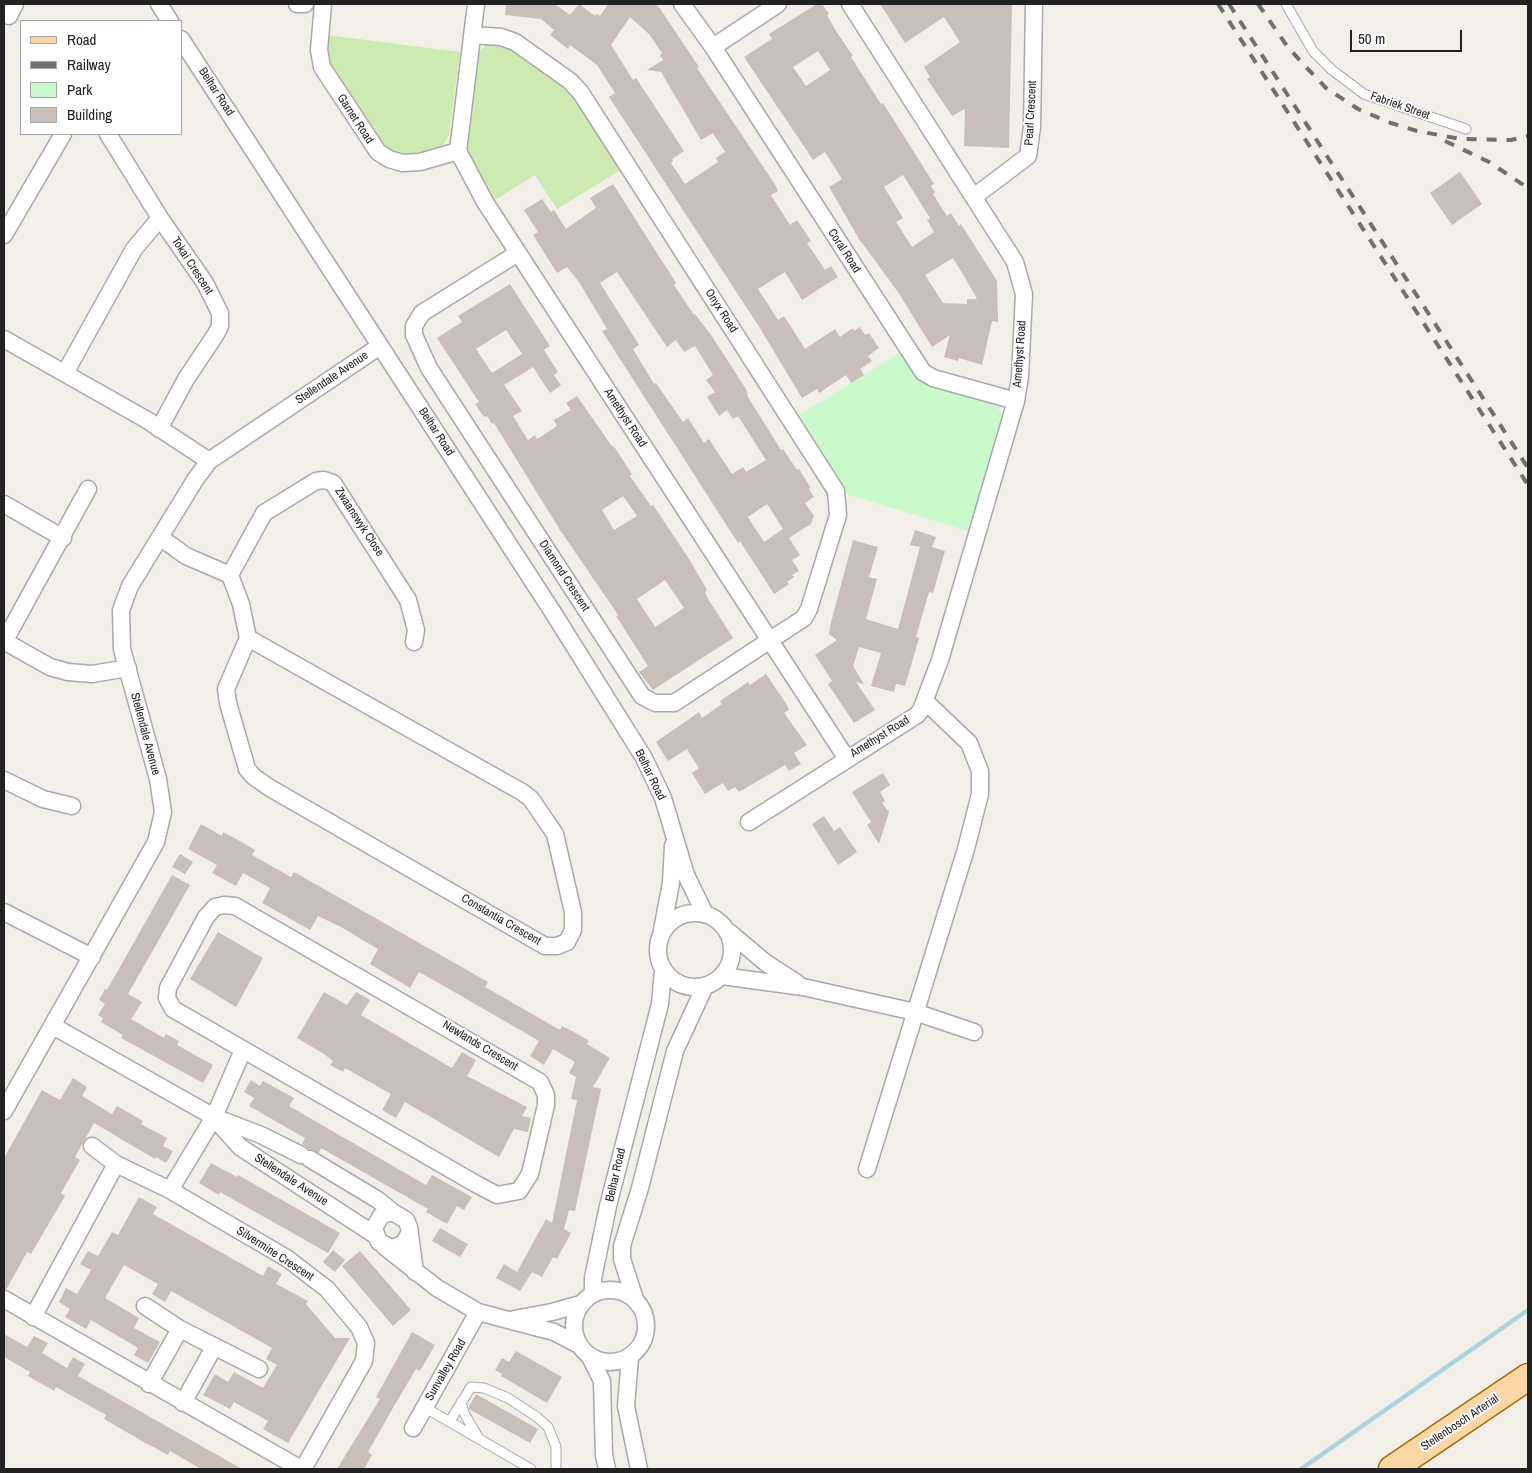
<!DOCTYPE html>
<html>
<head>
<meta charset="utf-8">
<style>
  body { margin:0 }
  #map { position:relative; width:1532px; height:1473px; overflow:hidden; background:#f2efe9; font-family:"Archivo Narrow",sans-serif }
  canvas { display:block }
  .frame { position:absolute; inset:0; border:5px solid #222; pointer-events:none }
  .legend { position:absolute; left:20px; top:20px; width:162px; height:115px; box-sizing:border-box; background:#fff; border:1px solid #a7a7a7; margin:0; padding:6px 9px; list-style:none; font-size:15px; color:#222 }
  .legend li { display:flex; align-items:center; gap:10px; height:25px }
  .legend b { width:25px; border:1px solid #a7a7a7 }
  .scale { position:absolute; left:1350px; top:30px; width:112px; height:22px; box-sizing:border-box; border:2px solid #222; border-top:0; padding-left:6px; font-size:15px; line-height:18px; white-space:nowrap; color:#222; -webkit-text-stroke:4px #fff; paint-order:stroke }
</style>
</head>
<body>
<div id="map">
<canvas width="1532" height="1473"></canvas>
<div class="frame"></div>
<ul class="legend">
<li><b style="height:6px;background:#fcd6a4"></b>Road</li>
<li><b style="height:6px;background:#707070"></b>Railway</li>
<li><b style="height:14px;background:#c8facc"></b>Park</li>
<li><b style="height:14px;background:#c7bfb8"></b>Building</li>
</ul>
<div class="scale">50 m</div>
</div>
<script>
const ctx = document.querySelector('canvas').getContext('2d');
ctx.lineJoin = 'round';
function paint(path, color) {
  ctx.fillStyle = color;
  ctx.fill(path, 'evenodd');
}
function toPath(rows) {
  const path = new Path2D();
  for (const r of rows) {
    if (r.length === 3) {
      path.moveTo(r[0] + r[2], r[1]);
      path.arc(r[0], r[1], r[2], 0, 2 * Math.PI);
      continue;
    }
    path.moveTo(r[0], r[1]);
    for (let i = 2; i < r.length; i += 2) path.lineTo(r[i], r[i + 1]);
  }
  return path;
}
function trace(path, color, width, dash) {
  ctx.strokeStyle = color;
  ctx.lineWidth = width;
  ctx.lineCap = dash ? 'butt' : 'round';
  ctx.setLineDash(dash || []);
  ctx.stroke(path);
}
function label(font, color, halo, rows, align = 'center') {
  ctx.font = font + ' "Archivo Narrow",sans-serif';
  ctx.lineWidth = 4;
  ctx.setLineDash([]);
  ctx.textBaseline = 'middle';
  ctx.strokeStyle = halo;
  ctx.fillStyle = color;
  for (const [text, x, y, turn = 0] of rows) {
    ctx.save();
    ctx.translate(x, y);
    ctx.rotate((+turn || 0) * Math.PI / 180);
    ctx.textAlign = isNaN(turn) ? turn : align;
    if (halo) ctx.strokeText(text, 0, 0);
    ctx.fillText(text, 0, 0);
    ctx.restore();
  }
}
paint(toPath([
  [327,35,460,52,449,134,444,144,436,150,402,158,385,151,328,62],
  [503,43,558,80,574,96,621,170,557,209,535,175,495,200,465,148,475,55,486,45]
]), '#cdebb0');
paint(toPath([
  [901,352,994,404,1001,412,1003,423,971,532,846,494,798,416]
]), '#c8facc');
trace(toPath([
  [1301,1469,1528,1310]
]), '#aad3df', 4.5);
paint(toPath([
  [506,4,555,4,570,15,579,4,595,16,596,14,600,16,608,4,655,4,659,7,699,67,697,68,776,186,778,191,771,195,790,225,797,220,811,241,807,243,825,270,831,266,838,277,802,300,785,272,758,289,778,320,784,316,805,349,835,329,840,337,853,328,854,331,860,327,865,335,869,333,879,348,868,356,872,361,860,369,864,375,851,383,846,375,819,393,817,389,802,398,758,325,609,97,615,93,597,65,570,45,568,49,550,35,554,30,541,19,505,15],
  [630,17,649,34,662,53,660,55,663,60,647,70,661,72,701,140,713,133,725,152,716,158,718,162,685,184,671,163,673,161,672,159,684,151,636,78,633,80,611,45],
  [817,4,822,4,829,14,827,15,836,31,853,56,851,57,881,104,883,103,934,184,931,186,935,192,933,194,947,216,951,213,959,226,961,224,997,281,998,322,992,321,982,365,959,358,958,361,944,357,950,335,932,347,898,292,859,239,829,187,842,179,825,152,813,160,744,57,772,39,769,34],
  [818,51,830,70,806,86,793,67],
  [903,175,930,218,927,220,934,232,912,247,896,222,903,218,884,187],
  [953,258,967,281,977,299,967,299,967,304,943,303,925,275],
  [880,4,1012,4,1009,148,964,146,965,109,952,116,927,79,930,77,924,67,960,42,944,17,905,43],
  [1460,172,1482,204,1452,225,1430,193],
  [613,184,676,283,674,285,694,315,695,314,711,335,746,389,748,397,781,450,783,449,797,470,799,469,811,488,809,489,814,497,805,503,814,516,811,524,789,538,800,555,792,560,799,571,792,575,794,577,787,582,789,584,774,594,740,541,738,543,602,331,607,329,579,282,567,267,557,273,533,235,538,232,524,210,542,199,551,212,554,210,566,229,596,208,590,198],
  [617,272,667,347,676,340,684,352,695,346,713,375,706,380,715,392,707,397,719,416,727,410,733,419,738,416,766,460,746,472,743,467,732,474,709,439,704,443,688,418,683,422,656,383,654,384,633,349,639,345,600,283],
  [767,504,771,510,788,537,783,529,764,542,748,517],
  [510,284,550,346,544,350,558,372,554,375,561,385,550,393,533,367,504,385,522,411,513,416,528,440,535,435,537,439,557,426,554,420,571,410,566,403,577,396,611,445,615,448,632,474,630,476,651,506,653,505,691,562,707,590,705,592,708,599,733,638,653,690,639,672,648,666,616,616,618,615,560,530,494,423,492,424,487,416,484,417,475,404,479,402,437,338,462,322,458,316],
  [506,330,522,354,492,373,476,349],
  [623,496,637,516,614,530,602,510],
  [665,580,684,608,655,627,637,599],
  [915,530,936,537,932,547,945,551,933,593,929,592,916,637,919,638,905,686,896,684,894,692,871,686,881,653,859,647,853,666,864,684,856,682,875,710,854,723,828,684,832,681,815,655,837,640,829,634,830,626,853,540,878,547,869,577,877,579,866,619,898,629,920,547,910,545],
  [766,674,787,705,789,710,784,713,807,745,794,753,801,764,789,771,785,765,739,792,735,787,728,791,723,783,705,794,692,773,699,768,687,749,668,761,656,742,699,712,702,718,722,704,720,701,748,682,750,685],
  [883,773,890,785,880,792,885,801,882,803,889,812,879,844,867,825,871,822,852,792],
  [824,816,834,831,840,827,857,852,838,865,812,824],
  [201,824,222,836,223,832,238,840,255,850,252,855,291,877,294,872,460,966,488,982,485,987,560,1030,562,1026,574,1032,589,1041,587,1044,610,1058,593,1087,601,1089,575,1211,569,1210,564,1229,571,1233,557,1259,553,1257,542,1277,532,1272,520,1291,496,1278,504,1264,517,1272,546,1219,552,1223,577,1100,571,1099,576,1077,569,1073,575,1062,553,1049,544,1065,530,1056,539,1041,444,986,419,972,410,988,370,964,378,949,341,927,318,916,310,930,262,903,270,888,243,873,236,886,212,873,217,865,188,849],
  [180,854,193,862,185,874,172,867],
  [172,875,190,885,128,994,142,1002,131,1019,164,1038,166,1034,179,1041,177,1045,213,1065,203,1083,121,1038,123,1035,101,1022,103,1018,98,1015,105,1004,99,1000,105,989,107,990],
  [218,932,263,958,236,1007,190,979],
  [324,992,347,1005,356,992,370,1000,361,1015,452,1068,462,1052,476,1060,467,1076,527,1107,522,1116,531,1118,528,1132,514,1129,499,1157,405,1102,396,1118,382,1110,391,1094,345,1068,343,1072,330,1065,333,1061,324,1054,297,1038],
  [73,1078,87,1087,82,1096,112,1114,117,1106,143,1121,141,1124,167,1138,163,1146,173,1151,166,1163,156,1157,155,1159,94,1123,75,1157,80,1160,61,1193,65,1196,31,1254,27,1252,6,1290,4,1289,4,1158,42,1090,60,1100],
  [251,1080,260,1086,263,1081,294,1098,289,1106,426,1185,432,1175,472,1197,464,1210,457,1206,447,1224,426,1212,428,1209,321,1148,319,1153,309,1149,302,1144,305,1138,249,1106,254,1098,244,1092],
  [211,1163,237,1177,238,1175,340,1233,328,1253,220,1192,219,1195,199,1183],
  [139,1197,157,1207,153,1214,263,1276,268,1266,282,1274,276,1284,308,1301,306,1304,335,1338,350,1338,288,1443,263,1429,268,1421,234,1402,230,1409,203,1395,215,1374,228,1382,234,1372,263,1388,277,1365,266,1359,272,1348,171,1291,165,1302,152,1294,158,1284,124,1265,105,1298,139,1318,134,1328,160,1342,148,1363,134,1355,138,1348,91,1320,86,1329,65,1317,70,1309,59,1302,66,1288,77,1294,91,1270,80,1264,88,1251,98,1256,112,1232,118,1235],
  [440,1228,468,1244,460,1257,432,1241],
  [333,1250,345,1260,335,1272,323,1262],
  [360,1251,411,1310,393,1326,342,1266],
  [412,1332,435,1345,420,1371,416,1369,394,1406,368,1452,372,1455,364,1469,337,1469,380,1399,376,1397],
  [4,1334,27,1347,34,1336,48,1343,42,1353,67,1368,73,1357,85,1364,78,1376,242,1469,201,1469,170,1451,168,1455,142,1441,104,1419,106,1415,56,1387,54,1391,28,1376,30,1372,4,1357],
  [516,1351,562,1377,547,1403,501,1376,502,1374,495,1370,502,1358,509,1362],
  [476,1394,538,1429,530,1443,469,1409,469,1406]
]), '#c7bfb8');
const service = toPath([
  [1286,4,1313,51,1332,70,1364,94,1466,129],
  [461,1402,464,1413,478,1437],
  [424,1407,531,1469],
  [450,1421,471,1387,484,1388,508,1398,537,1417,548,1427,556,1447,556,1469]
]);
const minor = toPath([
  [159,4,170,21],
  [297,4,305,4],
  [323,4,319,50,322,67,378,152,389,159,402,163,420,162,458,151],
  [476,4,458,151,485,202,847,759],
  [682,4,713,47,923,372,933,378,1016,401],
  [9,16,15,4],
  [472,35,501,37,515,42,570,81,581,93,836,491,838,515,809,609,804,618,674,703,655,703,642,696,429,368,414,335,414,326,422,313,518,253],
  [181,39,554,614,644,758,663,798,686,875,705,914],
  [713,47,778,4],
  [108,134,160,218,205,283,220,313,220,326,216,334,186,379,159,429],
  [975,196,1028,156,1032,127,1034,4],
  [4,235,63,134],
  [4,339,147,420,209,461],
  [65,373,134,249,160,218],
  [4,504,63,538],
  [161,538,186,556,230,575,241,604,248,638,226,689,228,703,247,769,254,777,270,788,545,946,557,946,567,942,573,930,573,912,555,834,531,799,522,792,248,638],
  [230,575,264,513,316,481,324,480,333,483,408,600,416,630,414,642],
  [4,641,50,667,68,672,92,674,128,668],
  [4,642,88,489],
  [4,780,43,799,72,806],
  [749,822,917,715,921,710,940,660,1016,401,1020,377,1024,294,1015,262,850,4],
  [224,905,235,906,540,1082,546,1095,546,1105,530,1174,519,1191,497,1195,476,1184,173,1009,167,998,168,988,206,917,215,907,224,905],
  [4,912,92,957],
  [695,950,37],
  [662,930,671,883,673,845],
  [728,931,766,963,797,983],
  [722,976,803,987,915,1012,974,1032],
  [53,1026,214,1117,261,1135,301,1155],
  [4,1111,156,842,163,812,158,779,122,649,121,610,130,586,195,480,209,461,380,346],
  [215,1119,240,1147,375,1235],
  [92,1146,116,1164,170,1190,288,1259,327,1289,359,1327,366,1343,364,1361,303,1469],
  [310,1159,378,1200,394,1213],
  [867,1169,966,849,980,794,980,771,969,743,926,702],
  [170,1190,214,1117,243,1050],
  [409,1234,403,1244,392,1248,379,1242,374,1228,381,1216,387,1213,394,1213,406,1220,409,1227,415,1272],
  [385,1247,437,1288,478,1312,554,1332,579,1345],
  [610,1326,36],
  [593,1294,593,1278,608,1206,660,1004,663,970],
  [4,1299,301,1469],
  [635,1299,622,1259,622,1246,640,1188,675,1051,705,986],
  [145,1306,180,1329,259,1369],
  [33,1317,116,1164],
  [514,1319,552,1312,581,1304],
  [590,1357,602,1381,604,1455,607,1469],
  [630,1357,626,1406,639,1469],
  [149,1384,180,1329],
  [183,1403,214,1347],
  [413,1428,478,1312]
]);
const primary = toPath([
  [1392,1469,1528,1377]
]);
trace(service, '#a9a9a9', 11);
trace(minor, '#a9a9a9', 19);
trace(primary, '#a06b00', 29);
trace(service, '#fff', 9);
trace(minor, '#fff', 16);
trace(primary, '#fcd6a4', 26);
trace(toPath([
  [1218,4,1528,485],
  [1229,4,1528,468],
  [1258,4,1287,46,1304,65,1326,88,1358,109,1391,123,1417,131,1461,139,1511,140,1528,136],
  [1445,141,1489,162,1528,188]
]), '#707070', 4, [10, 10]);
label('12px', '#222', '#fff', [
  ["Belhar Road",216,92,57],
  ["Fabriek Street",1400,106,19],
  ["Pearl Crescent",1031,113,-87],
  ["Garnet Road",355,119,57],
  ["Coral Road",844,251,57],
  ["Tokai Crescent",192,266,57],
  ["Onyx Road",721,311,57],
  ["Amethyst Road",1020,354,-86],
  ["Stellendale Avenue",332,378,-34],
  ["Amethyst Road",625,418,57],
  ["Belhar Road",436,432,57],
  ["Zwaanswyk Close",359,522,57],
  ["Diamond Crescent",564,576,57],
  ["Stellendale Avenue",145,734,75],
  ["Amethyst Road",880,737,-32],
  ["Belhar Road",650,775,64],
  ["Constantia Crescent",501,920,30],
  ["Newlands Crescent",480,1046,31],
  ["Belhar Road",616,1175,-77],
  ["Stellendale Avenue",291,1180,33],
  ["Silvermine Crescent",275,1254,33],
  ["Sunvalley Road",446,1370,-60],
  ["Stellenbosch Arterial",1460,1423,-34]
]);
</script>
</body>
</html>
